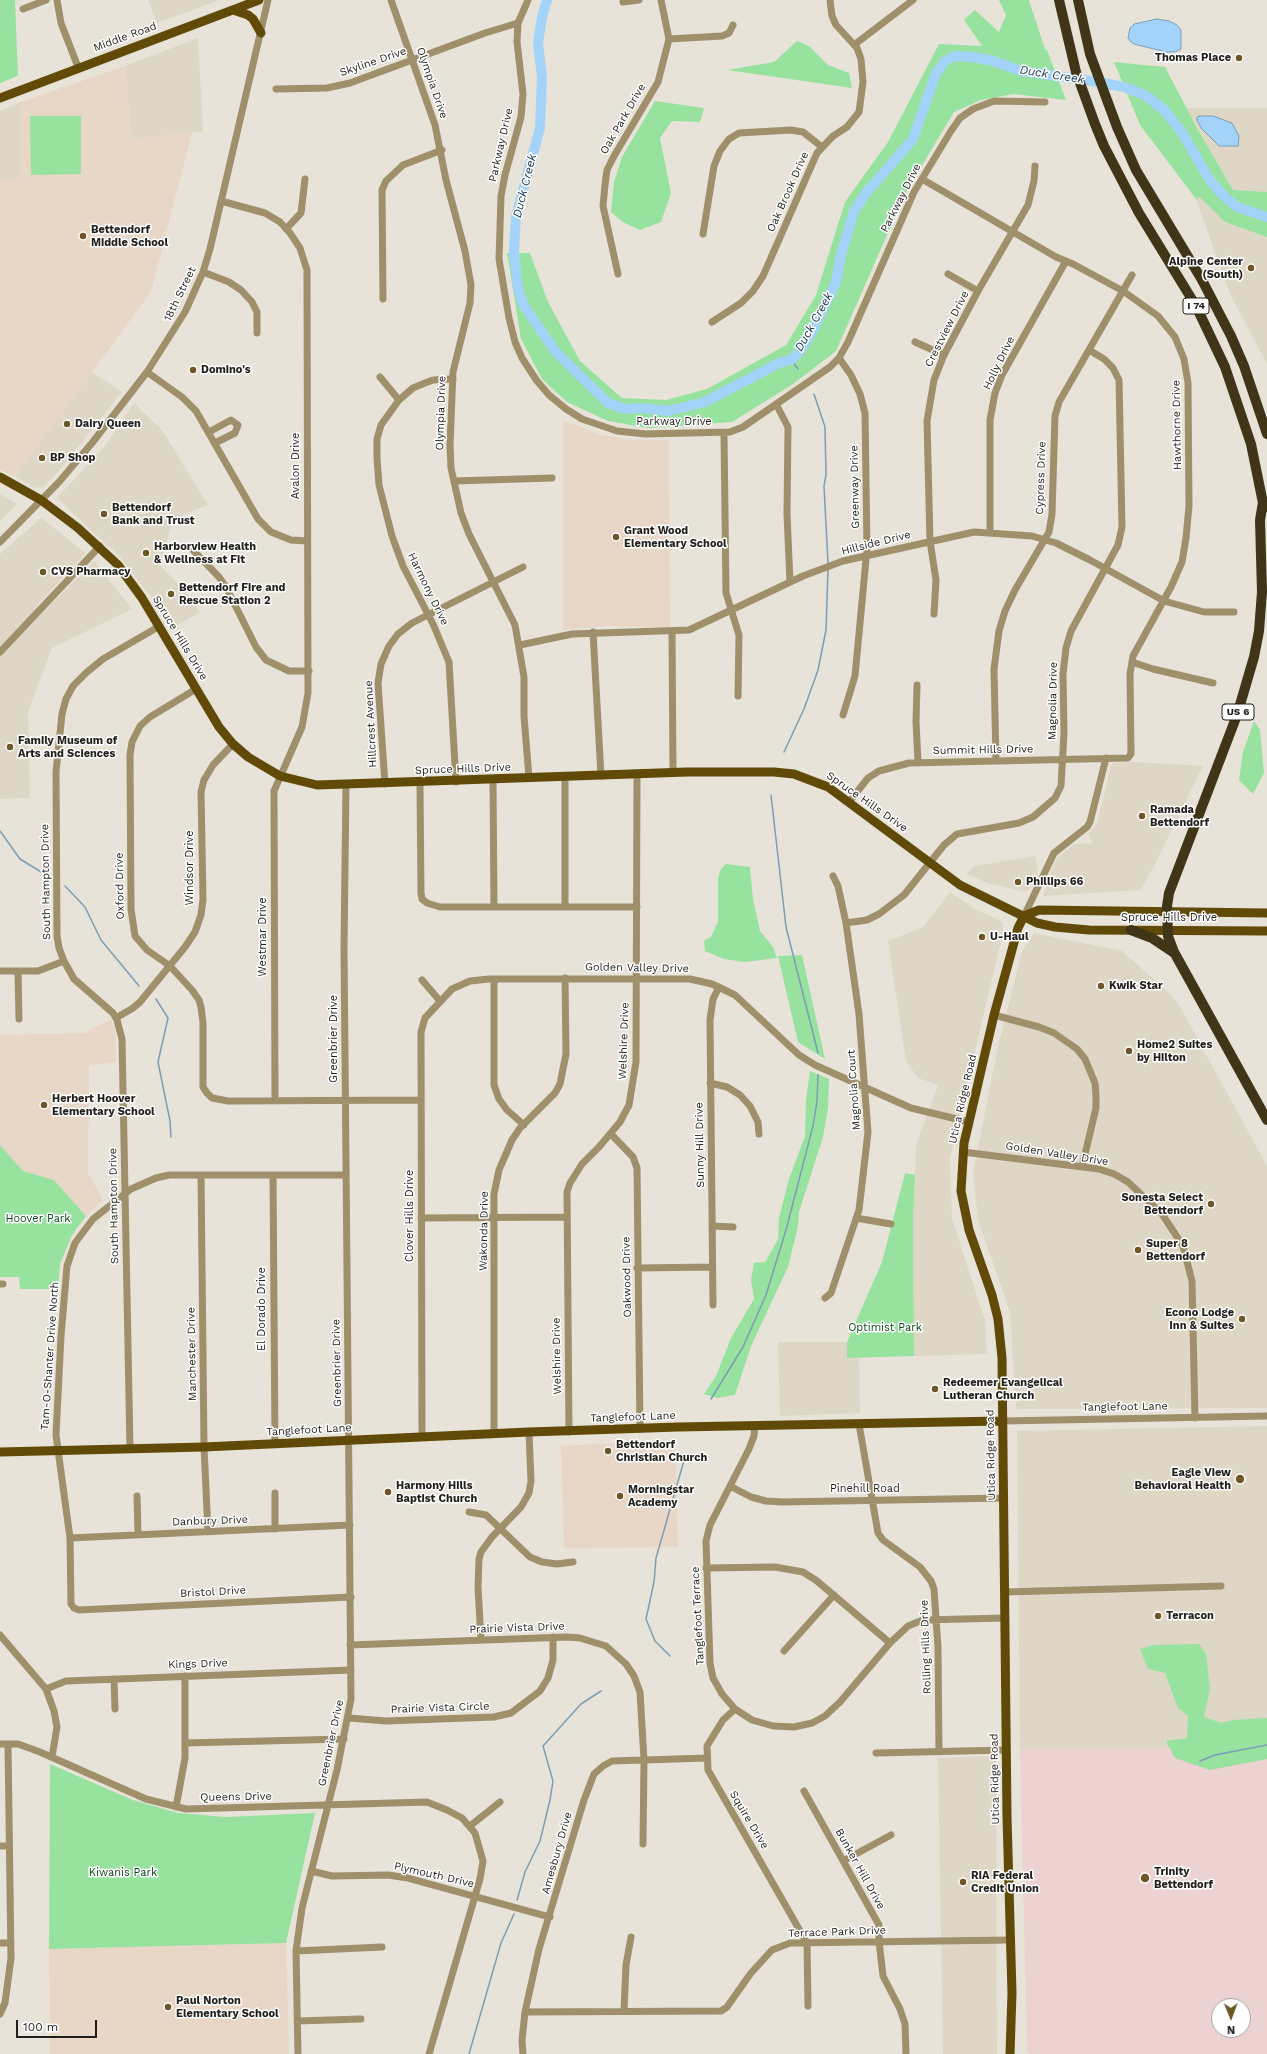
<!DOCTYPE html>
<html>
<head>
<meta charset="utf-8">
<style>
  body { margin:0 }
  #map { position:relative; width:1267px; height:2054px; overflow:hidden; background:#e8e3d8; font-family:"Work Sans",sans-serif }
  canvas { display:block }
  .north { position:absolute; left:1211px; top:1998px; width:40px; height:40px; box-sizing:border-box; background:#fff; border:1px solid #a6a5a4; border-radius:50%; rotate:179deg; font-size:11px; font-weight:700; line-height:16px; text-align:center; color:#201f1b }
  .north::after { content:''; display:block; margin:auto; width:14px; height:18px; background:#6e5626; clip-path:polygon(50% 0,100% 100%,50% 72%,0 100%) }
  .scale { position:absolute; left:16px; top:2020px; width:81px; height:18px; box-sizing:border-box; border:2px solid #201f1b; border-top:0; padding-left:5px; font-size:12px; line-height:14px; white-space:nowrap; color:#201f1b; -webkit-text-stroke:3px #fff; paint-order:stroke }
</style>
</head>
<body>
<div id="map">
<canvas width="1267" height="2054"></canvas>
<div class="north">N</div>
<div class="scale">100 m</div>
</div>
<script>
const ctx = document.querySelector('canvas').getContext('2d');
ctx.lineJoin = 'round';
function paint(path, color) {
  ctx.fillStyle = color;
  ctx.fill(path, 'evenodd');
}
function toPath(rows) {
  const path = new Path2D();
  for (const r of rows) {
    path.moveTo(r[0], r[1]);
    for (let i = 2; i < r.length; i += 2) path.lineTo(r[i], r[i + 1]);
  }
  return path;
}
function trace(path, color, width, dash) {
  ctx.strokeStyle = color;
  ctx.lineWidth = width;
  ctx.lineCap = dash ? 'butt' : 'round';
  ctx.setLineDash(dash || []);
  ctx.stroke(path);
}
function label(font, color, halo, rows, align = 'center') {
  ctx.font = font + ' "Work Sans",sans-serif';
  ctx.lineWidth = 3;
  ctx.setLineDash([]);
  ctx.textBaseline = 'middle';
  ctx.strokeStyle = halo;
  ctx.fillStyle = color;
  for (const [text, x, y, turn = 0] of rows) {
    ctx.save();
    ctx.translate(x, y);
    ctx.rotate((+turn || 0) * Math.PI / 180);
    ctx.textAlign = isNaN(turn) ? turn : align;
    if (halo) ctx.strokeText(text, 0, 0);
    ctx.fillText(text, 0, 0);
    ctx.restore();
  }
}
paint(toPath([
  [148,0,220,0,157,23],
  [198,38,203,131,131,139,125,66],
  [21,102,20,179,0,180,0,111],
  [1186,108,1267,108,1267,192,1233,190],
  [1200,196,1225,222,1267,237,1267,364,1230,294,1196,199],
  [92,372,122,392,59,471,44,487,35,488,15,476],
  [134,403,162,430,208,505,173,519,160,565,191,598,200,612,174,627,120,557,57,498,105,446],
  [0,494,17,504,0,521],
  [41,518,86,553,34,609,41,615,94,561,132,609,52,648,28,712,30,798,0,799,0,554],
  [1134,762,1203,766,1152,870,1140,890,1043,896,1055,861,1059,856,1074,844,1092,843,1088,834,1097,824,1112,763],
  [1035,856,1038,872,1027,892,987,883,967,874,974,866],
  [950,892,975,909,1003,922,1003,932,950,1158,952,1219,985,1320,987,1354,914,1356,913,1221,916,1145,938,1085,918,1078,906,1061,888,941,923,927],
  [1034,933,1122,951,1168,992,1179,1005,1267,1166,1267,1408,1016,1409,1010,1312,978,1220,973,1173,997,1051,1022,952],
  [778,1342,847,1342,848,1358,859,1357,860,1413,780,1416],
  [1267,1426,1267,1750,1020,1748,1017,1431],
  [996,1756,997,2054,943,2054,938,1758]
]), '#ded7c5');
paint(toPath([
  [125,66,131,139,192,132,151,292,15,476,0,470,0,180,20,179,21,102],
  [563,421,574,424,597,434,628,440,669,440,670,627,607,626,563,630],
  [111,1019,115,1030,116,1062,89,1065,88,1173,103,1200,86,1216,54,1180,23,1171,0,1145,0,1035,84,1033],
  [675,1440,678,1547,564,1548,561,1446],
  [286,1943,289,2054,50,2054,49,1949]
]), '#e8d6c6');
paint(toPath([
  [1020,1748,1267,1750,1267,2054,1029,2054,1027,2052],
  [1219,2006,1243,2006,1243,2030,1219,2030]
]), '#edd2d2');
paint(toPath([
  [0,0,15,0,18,76,0,83],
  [999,0,1029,0,1045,49,1047,50,1066,100,1013,94,981,100,954,112,906,192,836,351,793,384,732,422,648,428,608,421,567,402,542,379,521,339,507,253,530,253,548,302,580,361,622,398,666,400,707,389,786,345,816,295,845,202,888,142,939,44,982,46,964,20,975,10,999,32,1006,15],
  [797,41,809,46,828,65,849,73,852,88,727,70,774,62],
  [1114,62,1165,67,1197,128,1233,190,1267,192,1267,237,1225,222,1200,197,1196,199,1140,125],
  [655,101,704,108,700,122,672,121,660,138,671,193,661,222,640,230,623,222,611,212,614,182,622,157],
  [30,116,81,116,81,174,31,175],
  [1254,721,1260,730,1264,773,1253,794,1239,780,1243,752],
  [726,864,750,867,753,899,760,931,773,947,777,958,744,962,724,959,705,951,704,941,711,937,718,922,718,878,721,869],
  [802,955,825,1059,798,1042,778,956],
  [810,1071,829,1079,828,1108,823,1137,799,1212,798,1226,788,1267,751,1346,735,1395,717,1398,704,1394,716,1376,731,1338,754,1299,751,1280,754,1263,765,1262,778,1239,779,1218,789,1179,805,1136,806,1100],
  [0,1145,23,1171,54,1180,86,1216,72,1235,60,1264,58,1289,20,1289,19,1277,0,1277],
  [905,1173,915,1175,913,1221,914,1356,847,1358,847,1342,882,1262],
  [1199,1644,1206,1654,1210,1689,1204,1717,1221,1723,1232,1720,1267,1718,1267,1759,1210,1770,1175,1758,1166,1741,1187,1738,1188,1716,1178,1708,1165,1673,1148,1669,1140,1649,1154,1645],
  [50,1764,133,1800,178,1813,226,1817,315,1813,286,1943,49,1949]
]), '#98e2a0');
const water = toPath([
  [1157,19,1169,21,1177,25,1181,30,1181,49,1175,52,1166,52,1134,44,1130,41,1128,38,1130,28,1134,24,1157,19],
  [1200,116,1213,116,1232,123,1239,136,1238,146,1219,146,1201,128,1197,120,1197,117,1200,116]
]);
paint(water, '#a3d3f9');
trace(water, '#7c9db6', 1);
trace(toPath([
  [791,360,798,369],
  [814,394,825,427,826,475,824,486,828,563],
  [784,752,804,709,818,670,826,630,828,569],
  [771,795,786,927,818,1053],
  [0,831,20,859,51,878],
  [65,886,85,907,101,940,139,986],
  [156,999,168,1018,158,1062,170,1121,171,1137],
  [711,1399,743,1347,766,1295,786,1230,813,1126,817,1101,818,1075],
  [670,1656,655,1641,646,1619,654,1582,656,1558,685,1457],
  [1200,1761,1215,1755,1267,1745],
  [517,1900,525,1872,540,1841,550,1800,553,1781,543,1746,581,1704,601,1691],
  [469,2054,501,1943,514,1914]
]), '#7c9db6', 1.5);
trace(toPath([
  [547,0,542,17,538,43,542,77,540,128,516,216,514,251,518,289,524,306,555,351,608,403,625,409,641,408,668,411,705,402,779,363,791,360,800,351,811,334,836,282,841,255,854,211,866,193,913,139,936,73,945,61,954,56,973,57,993,61,1021,71,1098,82,1124,87,1145,95,1164,110,1181,131,1211,182,1225,197,1237,207,1267,217]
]), '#a3d3f9', 10);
trace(toPath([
  [57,0,61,23,78,67],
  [391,0,435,125,446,180,465,251,471,285,470,303,453,372,450,445,451,468,461,513,469,534,515,625,524,677,524,716,529,778],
  [528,0,518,23,517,42,523,94,521,117,505,175,501,196,499,259,509,318,515,342,522,358,537,381,549,395,566,409,582,419,617,431,646,434,730,432,743,427,830,367,839,358,848,342,914,192,951,131,960,118,973,109,994,101,1045,102],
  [623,2,639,0],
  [23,9,46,0],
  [669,39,722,36,729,33,733,25],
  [854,45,913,0],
  [276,89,327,88,350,83,485,33,518,23],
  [221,201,265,213,280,222,290,233,300,248,307,270,308,693,302,727,274,791,275,1099],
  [286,229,301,213,305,179],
  [703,234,714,166,720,151,729,139,739,133,791,130,803,132,822,147],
  [203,272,229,282,241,290,252,302,257,312,257,333],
  [618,274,603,206,605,185,607,170,614,156,658,82,669,39,661,0],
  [948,274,978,291],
  [383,299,382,190,386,181,403,165,442,150],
  [712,322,741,303,753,291,763,276,817,153,833,136,847,127,859,112,863,82,861,59,857,48,836,25,832,16,830,0],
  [915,342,944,355],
  [839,358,851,375,860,394,865,413,867,549,855,676,843,715],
  [147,372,182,397,196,411,258,519,271,532,291,540,307,541],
  [380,377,399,400],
  [453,379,433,380,425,383,413,388,399,400,381,425,377,439,377,458,379,485,392,536,403,566,433,624,449,662,456,782],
  [776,404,788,427,787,514,790,582],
  [209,432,231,420,238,425,235,433,215,443],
  [724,433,726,593,739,635,738,696],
  [454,481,552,478],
  [990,533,990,420,995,393,1002,375,1066,261],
  [0,542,59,482,92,443,147,372,185,312,203,272,210,249,268,0],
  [192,549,219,577,226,587,256,647,266,660,289,671,309,671],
  [934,614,936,580,930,541,927,421,934,380,944,355,978,291,1028,205,1034,181,1035,166],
  [672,631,673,773],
  [593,632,601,776],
  [520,645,572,634,689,630,803,576,843,561,974,532,1032,536,1056,543,1090,560,1164,601,1204,612,1234,612],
  [0,652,100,546],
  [1132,662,1153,669,1213,683],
  [917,685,916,722,918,762],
  [196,689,150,717,140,726,132,742,130,755,131,909,135,936,147,950,170,966,192,990,199,1000,201,1007,203,1023,203,1087,207,1093,212,1098,228,1101,420,1100],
  [996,760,994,669,999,631,1005,611,1015,590,1049,532,1052,514,1055,416,1059,402,1132,275],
  [565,777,565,906],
  [493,780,494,907],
  [420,783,421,893,422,899,427,903,440,907,637,907],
  [385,784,378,683,381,664,389,646,398,634,412,623,523,567],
  [849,802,868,778,879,771,909,763,1128,758,1131,754,1130,674,1133,656,1171,587,1182,562,1186,538,1189,506,1188,383,1184,359,1175,337,1158,316,1123,291,1073,264,1056,257,922,179],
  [1024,916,1054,853,1087,827,1090,822,1106,758],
  [846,923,867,920,879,914,904,895,944,845,957,834,1019,823,1033,817,1055,798,1061,786,1064,733,1063,674,1066,648,1071,631,1118,545,1122,527,1119,380,1113,368,1104,359,1089,350],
  [0,971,38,971,64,961],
  [18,971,19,1019],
  [494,979,494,1085,499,1099,507,1110,524,1125],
  [422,980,440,1001],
  [994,1015,1039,1027,1054,1033,1077,1049,1085,1059,1095,1083,1096,1096,1096,1108,1082,1167],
  [116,1018,133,1008,140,1002,185,947,195,932,201,915,203,900,201,792,204,780,213,765,233,744],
  [710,1083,727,1087,740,1095,750,1106,758,1122,759,1134],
  [611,1134,633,1157,637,1168,640,1429],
  [963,1152,1099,1169,1114,1174,1128,1182,1162,1214,1183,1246,1192,1281,1195,1418],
  [201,1175,204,1447,208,1532],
  [273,1175,275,1444],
  [346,1175,169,1175,156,1178,131,1189,93,1219,75,1243,67,1266,61,1336,56,1435,70,1538,71,1604,74,1608,79,1610,351,1597],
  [421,1218,566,1217],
  [856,1218,891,1224],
  [712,1226,733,1227],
  [637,1268,712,1267],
  [0,1284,3,1284],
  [825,1298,831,1293,859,1210,868,1132,859,1014,846,923,838,886,833,876],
  [713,1305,710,1020,713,999,719,987],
  [1002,1421,1267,1416],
  [859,1424,878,1533,883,1540,920,1567,931,1581,934,1589,938,1647,939,1752],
  [755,1426,754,1436,749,1449,710,1525,706,1541,710,1663,713,1678,722,1694,735,1709,752,1720,773,1726,794,1727,812,1723,825,1716,840,1702,890,1643,908,1626,923,1620,1005,1618],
  [569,1432,567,1192,570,1183,582,1164,599,1147,620,1122,629,1105,636,1062,637,774],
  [494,1434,494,1194,499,1170,512,1140,520,1128,555,1093,560,1084,566,1054,565,978],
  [422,1437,421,1032,425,1018,452,989,470,981,489,979,690,979,712,984,735,995,799,1055,815,1065,911,1108,969,1122],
  [130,1448,122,1039,117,1020,113,1013,74,979,64,961,59,948,57,936,56,772,62,714,66,699,73,686,87,672,103,659,158,627],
  [730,1486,751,1497,766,1501,782,1502,1004,1498],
  [275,1493,275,1529],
  [137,1496,138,1534],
  [469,1512,486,1515,530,1557,542,1562,557,1564,573,1562],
  [70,1538,350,1525],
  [706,1568,775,1567,803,1572,817,1581,890,1643],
  [1005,1592,1221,1586],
  [0,1635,46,1689,54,1711,57,1727,52,1757],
  [481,1640,478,1587,479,1559,481,1552,492,1537,521,1507,529,1493,531,1481,529,1432],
  [350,1645,567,1637,580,1638,606,1646,626,1664,634,1676,640,1692,644,1760,643,1844],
  [784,1651,834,1595],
  [114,1679,115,1709],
  [46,1689,66,1681,351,1670],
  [735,1709,723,1720,707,1746,708,1770,807,1943,808,2006],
  [349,1718,386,1721,494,1717,511,1713,540,1691,548,1678,553,1660,553,1637],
  [185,1743,344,1739],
  [0,1744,18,1744,40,1752,146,1799,186,1809,427,1802,447,1810,462,1818,475,1833,483,1861,480,1879,429,2054],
  [876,1753,1006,1750],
  [804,1791,879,1925,879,1941,883,1976,900,2009,905,2024,906,2054],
  [176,1807,185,1758,185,1676],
  [470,1826,500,1802],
  [0,1846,9,1846],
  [843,1861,891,1835],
  [311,1871,332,1876,388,1875,408,1878,550,1917],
  [0,1943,11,1943],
  [296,1951,382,1947],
  [624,2011,626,1965,631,1937],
  [525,2012,721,2011,727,2007,751,1973,772,1950,790,1943,1011,1940],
  [0,2014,5,2003,11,1958,8,1744],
  [297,2021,361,2019],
  [298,2054,296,1951,302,1908,337,1770,351,1699,344,948,346,785],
  [523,2054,522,2040,525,2012,539,1949,584,1800,594,1774,603,1766,612,1761,707,1758]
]), '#9f8f6a', 7);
trace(toPath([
  [233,10,248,15,253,19,261,33],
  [0,98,259,0],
  [0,477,41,500,78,528,118,565,142,598,219,727,233,744,248,757,280,776,317,785,687,772,774,772,794,774,828,787,960,885,1037,923,1055,927,1089,930,1267,931],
  [1024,916,1039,910,1267,913],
  [0,1452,204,1447,529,1432,678,1427,1002,1421],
  [1010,2054,1012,1993,1007,1817,1002,1358,998,1319,992,1295,969,1230,961,1191,964,1143,969,1122,994,1015,1018,928,1024,916]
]), '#614a07', 9);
trace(toPath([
  [1059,0,1076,72,1095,124,1104,146,1139,213,1196,306,1225,367,1251,444,1264,508],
  [1078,0,1090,54,1117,127,1136,170,1202,280,1231,336,1244,366,1267,434],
  [1263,502,1260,520,1262,592,1259,631,1254,657,1237,715,1169,893,1167,906,1168,936,1174,952,1267,1120],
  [1131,930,1152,938,1173,952]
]), '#413517', 10);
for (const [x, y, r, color] of [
  [1239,58,4,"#6e5626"],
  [83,236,4,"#6e5626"],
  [1251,268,4,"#6e5626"],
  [193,370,4,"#6e5626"],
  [67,424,4,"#6e5626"],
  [42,458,4,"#6e5626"],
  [104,514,4,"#6e5626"],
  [616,537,4,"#6e5626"],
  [146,553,4,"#6e5626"],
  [43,572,4,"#6e5626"],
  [171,594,4,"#6e5626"],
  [10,747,4,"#6e5626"],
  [1142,816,4,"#6e5626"],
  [1018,882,4,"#6e5626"],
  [982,937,4,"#6e5626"],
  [1101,986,4,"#6e5626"],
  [1129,1051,4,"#6e5626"],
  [44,1105,4,"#6e5626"],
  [1211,1204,4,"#6e5626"],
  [1138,1250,4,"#6e5626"],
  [1242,1319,4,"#6e5626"],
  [935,1389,4,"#6e5626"],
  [608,1451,4,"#6e5626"],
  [1240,1479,5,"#6e5626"],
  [388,1492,4,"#6e5626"],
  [620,1496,4,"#6e5626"],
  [1158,1616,4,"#6e5626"],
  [1145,1878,5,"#6e5626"],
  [963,1882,4,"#6e5626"],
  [168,2007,4,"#6e5626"]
]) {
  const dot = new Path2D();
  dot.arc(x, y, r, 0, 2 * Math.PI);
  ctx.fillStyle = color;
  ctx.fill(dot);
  trace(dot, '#fff', 1.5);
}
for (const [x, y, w] of [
  [1196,306,26],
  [1238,712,32]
]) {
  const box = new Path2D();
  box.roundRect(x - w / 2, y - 8, w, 16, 3);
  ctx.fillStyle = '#fff';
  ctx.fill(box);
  trace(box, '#201f1b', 1);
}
label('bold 10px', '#201f1b', null, [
  ["I 74",1196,306],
  ["US 6",1238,712]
]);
label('11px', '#201f1b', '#fff', [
  ["Middle Road",125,37,-20],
  ["Skyline Drive",373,62,-19],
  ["Olympia Drive",432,83,71],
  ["Oak Park Drive",623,119,-60],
  ["Parkway Drive",501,145,-77],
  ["Oak Brook Drive",788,192,-66],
  ["Parkway Drive",901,198,-63],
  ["18th Street",180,294,-64],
  ["Crestview Drive",947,329,-63],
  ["Holly Drive",999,363,-64],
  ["Olympia Drive",441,413,-88],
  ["Parkway Drive",674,422],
  ["Hawthorne Drive",1177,425,-91],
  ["Avalon Drive",296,466,-90],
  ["Cypress Drive",1041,478,-88],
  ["Greenway Drive",855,487,-91],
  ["Hillside Drive",876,543,-14],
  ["Harmony Drive",428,589,64],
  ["Spruce Hills Drive",180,638,59],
  ["Magnolia Drive",1053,701,-89],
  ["Hillcrest Avenue",371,724,-93],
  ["Summit Hills Drive",983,750,-1],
  ["Spruce Hills Drive",463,769,-2],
  ["Spruce Hills Drive",867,802,35],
  ["Windsor Drive",190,868,-90],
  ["South Hampton Drive",46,882,-91],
  ["Oxford Drive",120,886,-91],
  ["Spruce Hills Drive",1169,918],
  ["Westmar Drive",263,937,-90],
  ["Golden Valley Drive",637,968,1],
  ["Greenbrier Drive",334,1039,-90],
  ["Welshire Drive",624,1041,-88],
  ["Magnolia Court",854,1090,-94],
  ["Utica Ridge Road",963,1099,-77],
  ["Sunny Hill Drive",700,1145,-91],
  ["Golden Valley Drive",1057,1154,9],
  ["South Hampton Drive",114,1206,-91],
  ["Clover Hills Drive",410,1216,-90],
  ["Wakonda Drive",484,1231,-89],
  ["Oakwood Drive",627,1277,-91],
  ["El Dorado Drive",262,1309,-90],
  ["Manchester Drive",192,1354,-91],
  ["Tam-O-Shanter Drive North",50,1356,-86],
  ["Welshire Drive",557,1356,-91],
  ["Greenbrier Drive",337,1363,-91],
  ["Tanglefoot Lane",1125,1407,-1],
  ["Tanglefoot Lane",633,1417,-2],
  ["Tanglefoot Lane",309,1430,-3],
  ["Utica Ridge Road",991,1455,-91],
  ["Pinehill Road",865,1489],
  ["Danbury Drive",210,1521,-2],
  ["Bristol Drive",213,1592,-3],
  ["Tanglefoot Terrace",698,1616,-93],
  ["Prairie Vista Drive",517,1628,-2],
  ["Rolling Hills Drive",926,1647,-92],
  ["Kings Drive",198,1664,-2],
  ["Prairie Vista Circle",440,1708,-2],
  ["Greenbrier Drive",331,1743,-78],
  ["Utica Ridge Road",995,1779,-91],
  ["Queens Drive",236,1797,-1],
  ["Squire Drive",749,1820,59],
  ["Amesbury Drive",557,1853,-74],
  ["Bunker Hill Drive",860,1869,61],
  ["Plymouth Drive",434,1875,13],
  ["Terrace Park Drive",837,1932,-2]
]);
label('bold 11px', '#201f1b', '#fff', [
  ["Thomas Place",1231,58,"right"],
  ["Bettendorf",91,230],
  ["Middle School",91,243],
  ["Alpine Center",1243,262,"right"],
  ["(South)",1243,275,"right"],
  ["Domino's",201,370],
  ["Dairy Queen",75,424],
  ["BP Shop",50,458],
  ["Bettendorf",112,508],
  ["Bank and Trust",112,521],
  ["Grant Wood",624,531],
  ["Elementary School",624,544],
  ["Harborview Health",154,547],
  ["& Wellness at Fit",154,560],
  ["CVS Pharmacy",51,572],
  ["Bettendorf Fire and",179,588],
  ["Rescue Station 2",179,601],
  ["Family Museum of",18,741],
  ["Arts and Sciences",18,754],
  ["Ramada",1150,810],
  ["Bettendorf",1150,823],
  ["Phillips 66",1026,882],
  ["U-Haul",990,937],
  ["Kwik Star",1109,986],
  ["Home2 Suites",1137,1045],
  ["by Hilton",1137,1058],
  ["Herbert Hoover",52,1099],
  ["Elementary School",52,1112],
  ["Sonesta Select",1203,1198,"right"],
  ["Bettendorf",1203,1211,"right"],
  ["Super 8",1146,1244],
  ["Bettendorf",1146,1257],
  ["Econo Lodge",1234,1313,"right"],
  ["Inn & Suites",1234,1326,"right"],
  ["Redeemer Evangelical",943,1383],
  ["Lutheran Church",943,1396],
  ["Bettendorf",616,1445],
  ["Christian Church",616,1458],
  ["Eagle View",1231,1473,"right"],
  ["Behavioral Health",1231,1486,"right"],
  ["Harmony Hills",396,1486],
  ["Baptist Church",396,1499],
  ["Morningstar",628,1490],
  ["Academy",628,1503],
  ["Terracon",1166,1616],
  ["Trinity",1154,1872],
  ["Bettendorf",1154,1885],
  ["RIA Federal",971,1876],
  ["Credit Union",971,1889],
  ["Paul Norton",176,2001],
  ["Elementary School",176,2014]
], 'left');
label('11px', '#0e461b', '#fff', [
  ["Hoover Park",38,1219],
  ["Optimist Park",885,1328],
  ["Kiwanis Park",123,1873]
]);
label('italic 12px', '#183c55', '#fff', [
  ["Duck Creek",1052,75,9],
  ["Duck Creek",525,186,-76],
  ["Duck Creek",814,322,-61]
]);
</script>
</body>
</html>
